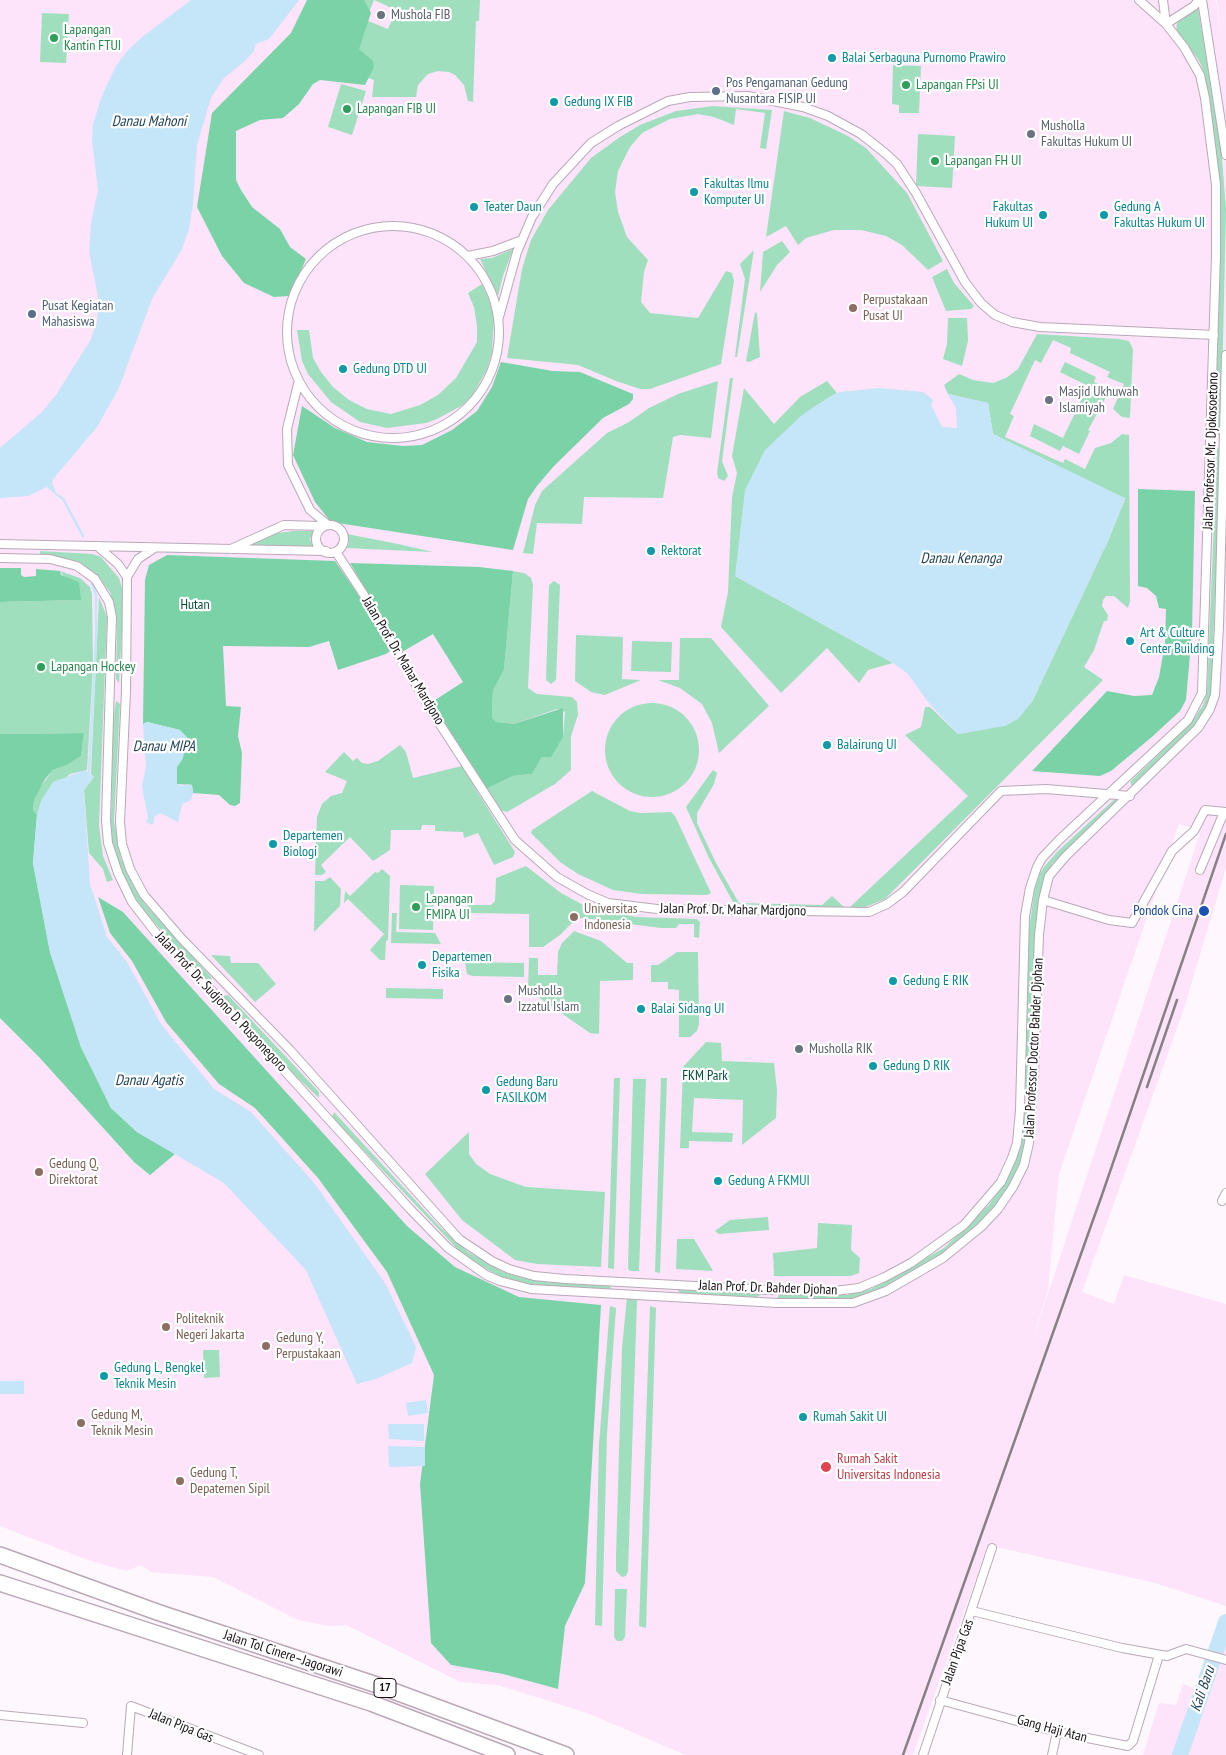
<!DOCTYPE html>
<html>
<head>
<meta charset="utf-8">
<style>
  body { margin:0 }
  canvas { display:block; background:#fff7fe }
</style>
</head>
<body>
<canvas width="1226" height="1755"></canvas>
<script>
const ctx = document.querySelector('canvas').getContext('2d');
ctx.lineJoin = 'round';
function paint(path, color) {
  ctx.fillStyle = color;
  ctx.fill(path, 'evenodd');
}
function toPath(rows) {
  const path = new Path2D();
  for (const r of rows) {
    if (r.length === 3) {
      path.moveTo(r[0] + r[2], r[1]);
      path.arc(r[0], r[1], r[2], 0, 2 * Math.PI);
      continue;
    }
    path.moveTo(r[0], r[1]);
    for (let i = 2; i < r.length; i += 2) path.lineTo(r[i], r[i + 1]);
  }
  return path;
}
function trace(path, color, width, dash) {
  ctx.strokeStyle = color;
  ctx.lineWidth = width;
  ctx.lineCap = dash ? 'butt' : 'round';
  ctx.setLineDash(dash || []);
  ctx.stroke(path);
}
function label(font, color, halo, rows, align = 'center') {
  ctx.font = font + ' "PT Sans Narrow",sans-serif';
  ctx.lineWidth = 4.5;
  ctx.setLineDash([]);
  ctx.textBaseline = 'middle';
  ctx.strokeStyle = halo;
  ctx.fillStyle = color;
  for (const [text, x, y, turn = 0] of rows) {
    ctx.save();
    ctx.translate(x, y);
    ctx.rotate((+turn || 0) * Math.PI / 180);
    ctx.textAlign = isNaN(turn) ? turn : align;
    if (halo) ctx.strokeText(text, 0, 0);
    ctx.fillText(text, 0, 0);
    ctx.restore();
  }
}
paint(toPath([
  [0,0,1216,0,1222,39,1217,0,1226,0,1226,868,1183,1012,1082,1292,1114,1304,1124,1275,1226,1304,1226,1606,1155,1583,988,1545,913,1755,686,1755,587,1713,498,1685,460,1682,346,1625,329,1626,298,1620,213,1577,151,1572,141,1565,126,1571,85,1559,0,1526],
  [1179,824,1201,830,1031,1345,1048,1290,1059,1174],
  [1226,1630,1226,1755,1143,1755,1159,1703,1176,1705,1183,1684,1203,1692]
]), '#fde4fa');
paint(toPath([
  [361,0,480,0,479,21,476,21,473,102,468,101,464,85,455,75,449,72,438,71,428,74,418,85,416,97,372,97,374,80,337,67],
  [374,0,396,10,388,29,366,20],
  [1198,8,1221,147,1226,209,1221,430,1218,436,1215,430,1221,233,1218,168,1209,97,1202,67,1198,59,1176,31,1177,23],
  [42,13,69,14,66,63,40,62],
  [893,65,921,66,919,113,899,113,899,105,892,104],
  [341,84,366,91,352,135,328,127],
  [713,106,772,110,766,149,760,148,765,113,736,109,734,125,714,117,698,114,670,119,642,133,630,147,618,171,615,192,618,212,627,237,648,260,644,272,641,302,650,313,698,318,726,271,732,273,734,281,721,364,650,389,640,389,616,381,578,365,507,358,522,269,531,240,548,210,591,158,620,137,640,125,676,111],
  [784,111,810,118,848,136,866,148,907,193,943,261,928,270,902,245,886,236,861,230,834,230,806,238,798,245,786,226,766,237],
  [918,134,955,136,952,188,916,186],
  [782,241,790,252,777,265,760,292,763,252],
  [513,249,503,276,498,296,480,259,492,258],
  [754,250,737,357,735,357,745,279,740,264],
  [947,269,954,283,974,306,971,309,946,311,932,277],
  [482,284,489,300,494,318,492,352,487,369,473,395,463,405,437,419,426,423,387,428,360,422,331,402,308,374,302,361,297,330,309,330,313,358,321,372,333,387,349,400,367,409,391,414,420,405,438,395,456,378,477,342,477,326,474,307,468,293],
  [755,312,757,314,760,357,749,362,746,361],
  [948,318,967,318,968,341,962,366,943,359,947,344],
  [1037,334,1119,339,1129,341,1133,349,1130,418,1122,417,1113,409,1124,384,1107,377,1110,372,1070,353,1071,348,1053,340,1041,363,1035,360,1010,414,1014,416,1005,437,1063,463,1065,459,1085,469,1095,448,1111,443,1122,434,1129,435,1130,601,1128,608,1114,596,1106,596,1103,600,1102,606,1108,615,1107,621,1104,621,1094,650,1084,667,1103,680,885,899,858,910,740,904,733,902,709,858,686,807,713,770,717,773,714,784,697,813,697,823,716,863,739,903,822,905,832,896,844,907,850,907,968,796,905,735,921,727,925,707,930,707,958,734,986,729,1032,702,1108,541,1125,499,993,434,988,403,948,394,944,385,959,374,973,380,993,383,1006,378,1018,369],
  [1065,362,1096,377,1094,382,1110,390,1088,430,1090,431,1079,454,1063,446,1060,451,1030,436,1034,424,1063,438,1088,386,1060,372],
  [730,378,733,378,722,461,728,476,724,481,718,478,717,473],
  [718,381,711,438,680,435,673,437,663,498,584,497,582,524,537,523,533,554,523,553,535,505,542,491,607,433,629,422,649,408,678,394],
  [827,381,837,393,826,399,735,576,893,663,868,670,859,683,827,648,781,693,721,627,728,592,732,497,737,473,732,456,744,388,774,424,800,397],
  [1217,447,1221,451,1211,693,1207,707,1195,726,1132,786,1130,782,1192,722,1203,705,1207,693],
  [293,531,314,531,310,539,314,549,240,546,278,533],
  [347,534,398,544,433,552,346,548,349,544],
  [40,551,93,554,101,557,119,578,124,595,119,683,116,679,117,617,110,592,96,574,83,565,62,558,40,556],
  [60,571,80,578,90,587,92,594,93,665,87,770,70,774,42,799,37,815,33,812,34,800,38,790,53,770,67,765,81,756,84,733,0,734,0,602,81,600],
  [513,571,524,573,531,578,533,585,528,688,537,694,572,697,577,702,578,715,571,736,571,770,555,784,507,812,500,810,486,789,513,776,532,774,542,757,563,737,565,712,557,709,514,724,495,722,492,718,493,690,504,670],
  [554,581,560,585,556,680,551,684,546,680,549,585],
  [99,597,107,617,99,825,103,856,113,880,107,882,103,869,89,853,84,790,94,777,91,774],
  [576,635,623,637,622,679,641,680,605,695,591,692,575,681],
  [680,638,711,638,769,706,719,753,712,723,702,704,680,688,658,680,679,680],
  [632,641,672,642,671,672,631,671],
  [116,701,120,704,114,821,121,859,144,903,211,977,213,983,206,981,139,905,122,874,112,844,111,822,113,721],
  [652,750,47],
  [400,745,406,752,413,778,466,765,475,788,515,852,513,857,494,865,478,833,464,838,463,832,435,831,435,825,422,825,421,830,391,830,390,850,373,861,350,837,321,865,326,872,322,875,315,875,317,817,322,804,331,796,342,793,347,781,325,772,344,752,353,761,357,758,362,763,368,764,378,761],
  [592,791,630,811,640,813,671,812,675,816,711,893,707,895,642,894,613,890,578,874,560,862,531,833,532,830],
  [1117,797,1120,799,1052,864,1042,884,1035,930,1029,1093,1027,1094,1024,1082,1029,929,1036,880,1044,867,1058,851],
  [526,866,561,893,589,908,637,917,697,919,700,922,699,938,694,937,694,924,679,924,676,928,661,928,583,918,576,919,560,935,543,947,529,947,529,914,467,913,467,905,491,905,495,901,496,878],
  [382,869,390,876,388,940,386,941,385,960,380,960,370,950,384,934,348,899,344,903,345,891,350,896,375,872,378,873],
  [330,877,341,889,340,906,314,932,315,881,324,881],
  [400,885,434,886,433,930,399,929],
  [392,913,397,913,396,932,435,933,441,944,391,943],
  [574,931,601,941,627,963,633,963,633,980,600,981,599,1034,590,1033,528,990,529,958,538,958,538,975,557,975,558,952,562,943],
  [677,952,698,952,699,1024,697,1031,690,1037,679,1037,679,990,668,989,668,982,651,982,651,965,658,965],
  [211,955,230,956,231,963,258,963,276,984,255,1002],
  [465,962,524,963,524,977,472,976,467,974],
  [386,988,443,989,443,999,386,998],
  [228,995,319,1092,319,1098,286,1067,225,1001,223,996],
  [706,1042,721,1043,722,1061,774,1063,777,1090,776,1118,742,1145,743,1100,694,1098,692,1132,733,1133,732,1142,689,1141,689,1148,680,1148,683,1067],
  [614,1078,620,1078,614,1269,608,1268],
  [661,1078,667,1078,660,1273,655,1272],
  [633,1079,646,1079,639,1271,630,1271,628,1269],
  [1024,1104,1028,1106,1028,1132,1022,1161,1009,1187,997,1203,970,1232,946,1252,912,1273,873,1292,849,1300,777,1298,780,1294,847,1295,871,1289,944,1248,989,1205,1005,1182,1019,1149],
  [334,1112,440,1227,468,1252,503,1272,520,1277,543,1282,610,1286,611,1289,525,1284,501,1277,465,1257,332,1117],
  [469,1132,469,1154,476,1164,490,1174,526,1187,605,1192,601,1267,537,1264,515,1260,462,1220,425,1174],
  [768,1217,769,1230,719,1234,715,1231,730,1220],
  [818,1223,852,1225,851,1250,860,1258,859,1273,851,1276,774,1276,773,1253,817,1248],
  [677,1239,694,1239,713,1271,676,1269],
  [678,1290,758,1293,760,1295,757,1297,680,1294],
  [627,1297,635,1298,637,1301,628,1571,626,1576,622,1577,616,1571,616,1557,622,1348],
  [610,1306,616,1308,607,1434,602,1626,595,1625,599,1444],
  [650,1306,656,1308,646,1628,639,1626],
  [203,1350,219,1350,220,1377,204,1378],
  [615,1589,627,1589,625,1637,622,1641,617,1641,614,1637]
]), '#9fdfbd');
paint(toPath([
  [307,0,364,0,371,13,359,49,373,61,374,67,365,85,320,80,313,84,299,104,283,118,260,120,236,131,236,180,241,190,252,207,280,229,290,247,306,259,290,296,274,297,244,283,222,256,197,207,212,113,291,33],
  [501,362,553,371,580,372,633,394,633,399,629,404,603,418,553,467,537,486,528,499,513,550,331,522,315,502,293,455,302,406,335,428,367,442,403,446,422,445,452,430,477,411,492,387],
  [1138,489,1195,491,1192,632,1186,700,1180,711,1153,736,1111,771,1100,776,1032,771,1107,691,1134,696,1152,695,1159,677,1165,644,1166,609,1159,608,1156,596,1147,588,1138,586],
  [167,555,335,561,368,609,390,651,386,654,338,670,329,641,309,647,223,646,226,706,241,707,238,736,242,753,240,803,235,806,230,805,219,795,193,793,192,785,177,784,177,767,183,758,180,730,147,722,143,724,145,580,149,565],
  [350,563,479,567,513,571,504,670,493,690,492,718,496,722,514,724,563,708,563,737,551,757,542,757,532,774,513,776,486,789,432,702,463,682,433,634,402,652],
  [0,568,21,568,21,575,24,577,36,576,36,569,60,571,61,575,79,582,81,600,0,602],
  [84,733,81,756,67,765,53,770,45,779,34,800,33,811,37,815,33,863,50,952,81,1047,111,1108,137,1132,175,1154,150,1175,134,1162,39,1057,0,1018,0,734],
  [98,897,123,912,407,1226,455,1267,519,1297,601,1305,585,1583,565,1626,558,1689,503,1674,451,1665,431,1643,420,1484,434,1375,387,1272,318,1178,255,1108,219,1084,166,1022,132,961,110,933]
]), '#7ad3a7');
paint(toPath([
  [191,0,299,0,269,39,256,44,254,51,244,62,224,78,211,98,197,145,193,204,189,229,182,249,152,299,118,390,97,427,53,479,52,483,56,493,64,498,62,500,47,487,28,496,0,498,0,448,41,413,56,395,90,341,97,322,98,296,89,252,91,223,98,190,92,140,93,124,103,93,116,66,129,49,146,34],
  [879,388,923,392,933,400,931,405,942,427,957,428,956,408,948,394,988,403,993,434,1125,498,1108,541,1032,702,1018,719,1005,726,958,734,928,702,908,674,893,663,735,576,745,490,765,450,802,415,826,399,840,392],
  [147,722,180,730,187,737,183,758,177,767,177,784,182,786,188,784,192,785,193,793,191,800,182,804,178,822,160,813,154,817,154,823,152,825,146,822,148,817,142,787,146,766,143,724],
  [85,770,94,777,84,790,90,884,107,937,127,962,161,1024,214,1089,251,1112,315,1184,385,1283,416,1347,412,1363,376,1379,357,1384,306,1270,224,1183,137,1132,111,1108,81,1047,50,952,33,863,37,815,42,799,53,782],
  [0,1381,24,1381,24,1394,0,1394],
  [426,1400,428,1413,408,1416,406,1403],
  [388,1424,424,1424,424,1441,389,1439],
  [388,1446,425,1447,425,1466,389,1467]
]), '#c5e5f8');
trace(toPath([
  [63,499,83,536],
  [89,773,96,638,96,596,92,583]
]), '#c5e5f8', 2.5);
trace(toPath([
  [1180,1755,1226,1622]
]), '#c5e5f8', 16);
const minor = toPath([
  [1163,0,1166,24],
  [1202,0,1226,155],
  [1166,24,1194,6,1199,0],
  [393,332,106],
  [468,256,493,251,522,240],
  [499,317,517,252,532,217,553,184,591,143,618,126,668,101,690,97,748,96,803,107,828,116,861,134,885,153,897,164,916,193,965,282,981,303,995,315,1012,322,1040,327,1214,335],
  [298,384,287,429,288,465,310,510,327,524],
  [330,539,14],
  [0,544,326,551],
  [97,546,118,564,127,577,126,691,120,822,122,844,130,869,144,895,182,939,290,1050,459,1239,492,1261,509,1269,534,1276,565,1279,769,1290,835,1291,859,1288,885,1277,911,1263,964,1225,1001,1182,1012,1158,1017,1143,1020,1110,1025,916,1030,888,1037,867,1042,858,1059,840,1188,720,1202,693,1216,255,1216,185,1205,98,1200,75,1184,47,1166,24,1139,0],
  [231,549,284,525,322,526],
  [336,552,364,595,432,712,515,840,557,877,587,894,608,903,657,909,869,912,887,904,903,892,1001,791,1046,789,1130,796],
  [0,558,50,559,77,566,95,579,109,602,112,617,111,648,106,820,108,843,118,873,132,902,156,933,213,992,410,1209,448,1248,486,1275,500,1281,531,1289,777,1303,853,1303,886,1291,943,1258,981,1227,998,1209,1013,1187,1024,1165,1029,1143,1034,1074,1039,935,1043,900,1049,876,1065,857,1198,728,1210,709,1215,695,1219,627,1226,355],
  [127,577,138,559,153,549],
  [1200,870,1224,812],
  [1043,900,1109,920,1132,923,1172,851,1194,831,1205,810,1226,812],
  [1222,1201,1226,1193],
  [972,1611,1122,1648,1167,1656,1186,1649,1226,1660],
  [940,1700,1057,1732,1128,1746,1133,1741,1159,1655],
  [0,1715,83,1723],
  [127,1755,131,1706,259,1755],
  [923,1755,992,1548],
  [1052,1755,1057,1732]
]);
const motorway = toPath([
  [0,1555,157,1612,377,1685,566,1755],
  [0,1583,371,1703,507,1755]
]);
trace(minor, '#baa8b8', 10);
trace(motorway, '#baa8b8', 18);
trace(minor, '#fff', 8);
trace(motorway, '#fff', 15);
trace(toPath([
  [1147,1087,1177,1000],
  [903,1755,1103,1192,1226,834]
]), '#878186', 2.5);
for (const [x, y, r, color] of [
  [381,15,5,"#6b7280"],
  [54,38,5,"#2e9e5b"],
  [832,58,5,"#0f9aa8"],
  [906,85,5,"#2e9e5b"],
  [716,91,5,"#5c6f8a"],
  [554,102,5,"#0f9aa8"],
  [347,109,5,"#2e9e5b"],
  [1031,134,5,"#6b7280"],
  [935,161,5,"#2e9e5b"],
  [694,192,5,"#0f9aa8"],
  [474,207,5,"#0f9aa8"],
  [1043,215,5,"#0f9aa8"],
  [1104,215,5,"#0f9aa8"],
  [853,308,5,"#8d6e63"],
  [32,314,5,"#5c6f8a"],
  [343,369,5,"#0f9aa8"],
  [1049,400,5,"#6b7280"],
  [651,551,5,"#0f9aa8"],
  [1130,641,5,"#0f9aa8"],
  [41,667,5,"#2e9e5b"],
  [827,745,5,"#0f9aa8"],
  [273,844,5,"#0f9aa8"],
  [416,907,5,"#2e9e5b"],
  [1204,911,6,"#1a4fb4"],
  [574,917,5,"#8d6e63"],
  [422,965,5,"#0f9aa8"],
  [893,981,5,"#0f9aa8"],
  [508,999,5,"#6b7280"],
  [641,1009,5,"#0f9aa8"],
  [799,1049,5,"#6b7280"],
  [873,1066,5,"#0f9aa8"],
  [486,1090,5,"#0f9aa8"],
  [39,1172,5,"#8d6e63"],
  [718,1181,5,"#0f9aa8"],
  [166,1327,5,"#8d6e63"],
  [266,1346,5,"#8d6e63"],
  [104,1376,5,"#0f9aa8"],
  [803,1417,5,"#0f9aa8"],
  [81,1423,5,"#8d6e63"],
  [826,1467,6,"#e0444e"],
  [180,1481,5,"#8d6e63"]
]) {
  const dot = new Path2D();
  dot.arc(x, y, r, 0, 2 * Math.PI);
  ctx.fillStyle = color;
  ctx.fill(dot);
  trace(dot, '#fff', 2);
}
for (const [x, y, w] of [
  [385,1688,22]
]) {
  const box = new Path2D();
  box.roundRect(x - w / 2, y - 9.5, w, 19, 4);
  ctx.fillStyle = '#fff';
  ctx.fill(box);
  trace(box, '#161015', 1);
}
label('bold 12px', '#161015', null, [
  ["17",385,1688]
]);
label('14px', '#5b616d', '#fff', [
  ["Mushola FIB",391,15],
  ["Musholla",1041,126],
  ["Fakultas Hukum UI",1041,142],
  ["Masjid Ukhuwah",1059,392],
  ["Islamiyah",1059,408],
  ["Musholla",518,991],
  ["Izzatul Islam",518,1007],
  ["Musholla RIK",809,1049]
], 'left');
label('14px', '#27864d', '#fff', [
  ["Lapangan",64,30],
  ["Kantin FTUI",64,46],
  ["Lapangan FPsi UI",916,85],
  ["Lapangan FIB UI",357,109],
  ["Lapangan FH UI",945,161],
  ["Lapangan Hockey",51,667],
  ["Lapangan",426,899],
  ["FMIPA UI",426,915]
], 'left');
label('14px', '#0d838f', '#fff', [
  ["Balai Serbaguna Purnomo Prawiro",842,58],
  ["Gedung IX FIB",564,102],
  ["Fakultas Ilmu",704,184],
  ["Komputer UI",704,200],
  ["Teater Daun",484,207],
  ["Fakultas",1033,207,"right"],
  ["Hukum UI",1033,223,"right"],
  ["Gedung A",1114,207],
  ["Fakultas Hukum UI",1114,223],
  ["Gedung DTD UI",353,369],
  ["Rektorat",661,551],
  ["Art & Culture",1140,633],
  ["Center Building",1140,649],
  ["Balairung UI",837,745],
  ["Departemen",283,836],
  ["Biologi",283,852],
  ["Departemen",432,957],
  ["Fisika",432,973],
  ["Gedung E RIK",903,981],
  ["Balai Sidang UI",651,1009],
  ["Gedung D RIK",883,1066],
  ["Gedung Baru",496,1082],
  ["FASILKOM",496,1098],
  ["Gedung A FKMUI",728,1181],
  ["Gedung L, Bengkel",114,1368],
  ["Teknik Mesin",114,1384],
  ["Rumah Sakit UI",813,1417]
], 'left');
label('14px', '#4e5e75', '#fff', [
  ["Pos Pengamanan Gedung",726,83],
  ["Nusantara FISIP UI",726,99],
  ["Pusat Kegiatan",42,306],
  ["Mahasiswa",42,322]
], 'left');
label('14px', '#785e54', '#fff', [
  ["Perpustakaan",863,300],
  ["Pusat UI",863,316],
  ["Universitas",584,909],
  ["Indonesia",584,925],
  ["Gedung Q,",49,1164],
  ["Direktorat",49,1180],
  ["Politeknik",176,1319],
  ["Negeri Jakarta",176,1335],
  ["Gedung Y,",276,1338],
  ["Perpustakaan",276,1354],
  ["Gedung M,",91,1415],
  ["Teknik Mesin",91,1431],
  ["Gedung T,",190,1473],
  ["Depatemen Sipil",190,1489]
], 'left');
label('14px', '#161015', '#fff', [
  ["Jalan Professor Mr. Djokosoetono",1211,451,-88],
  ["Jalan Prof. Dr. Mahar Mardjono",403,661,59],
  ["Jalan Prof. Dr. Mahar Mardjono",733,910,1],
  ["Jalan Prof. Dr. Sudjono D. Pusponegoro",221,1002,47],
  ["Jalan Professor Doctor Bahder Djohan",1034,1048,-87],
  ["Jalan Prof. Dr. Bahder Djohan",768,1288,2],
  ["Jalan Pipa Gas",958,1652,-70],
  ["Jalan Tol Cinere–Jagorawi",283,1654,18],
  ["Jalan Pipa Gas",181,1726,22],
  ["Gang Haji Atan",1052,1729,15]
]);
label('14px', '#034f33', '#fff', [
  ["Hutan",195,605],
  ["FKM Park",705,1076]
]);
label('14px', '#164399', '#fff', [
  ["Pondok Cina",1193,911]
], 'right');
label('14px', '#be3a42', '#fff', [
  ["Rumah Sakit",837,1459],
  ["Universitas Indonesia",837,1475]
], 'left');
label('italic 15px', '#1a3e52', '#fff', [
  ["Danau Mahoni",149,122],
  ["Danau Kenanga",961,559],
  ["Danau MIPA",164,747],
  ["Danau Agatis",149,1081],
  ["Kali Baru",1203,1689,-71]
]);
</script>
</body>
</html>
